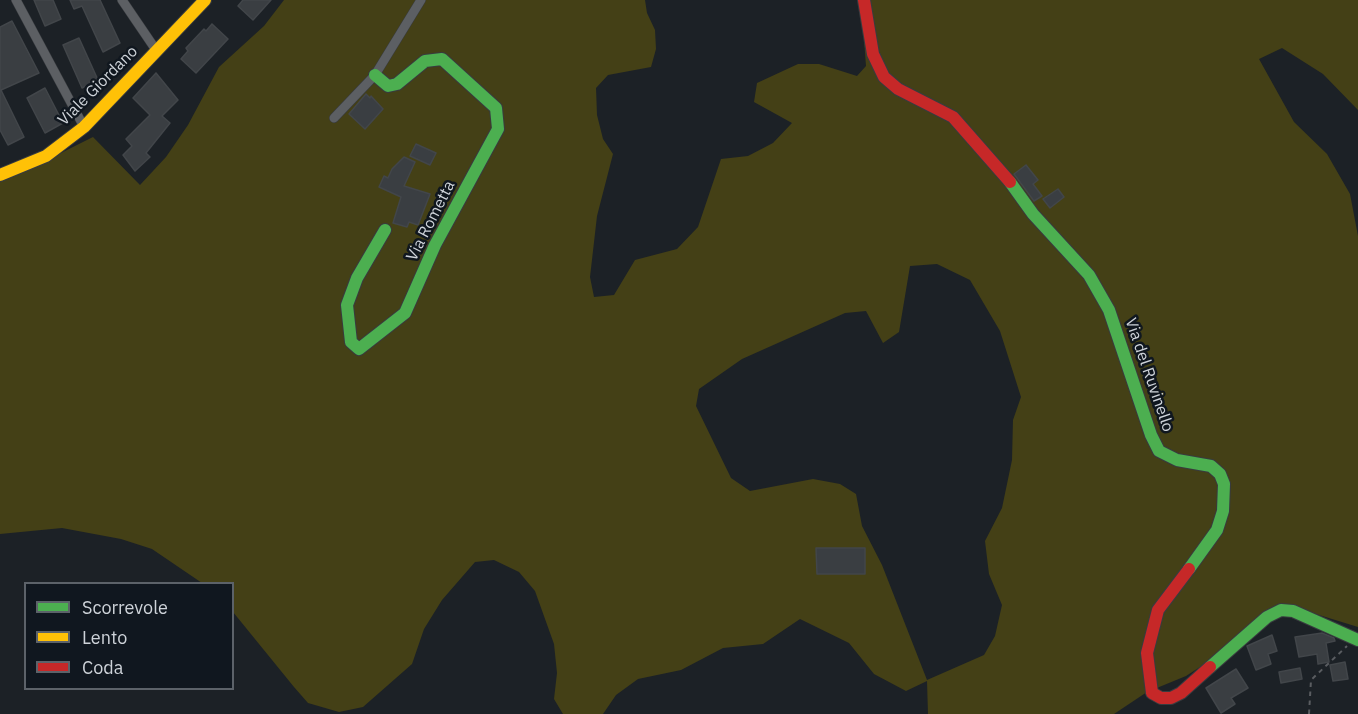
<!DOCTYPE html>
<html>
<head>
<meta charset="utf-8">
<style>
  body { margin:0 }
  #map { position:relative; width:1358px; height:714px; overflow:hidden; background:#1c2126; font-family:"IBM Plex Sans",sans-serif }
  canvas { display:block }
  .legend { position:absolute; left:24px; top:582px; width:210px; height:108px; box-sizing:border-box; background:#10171f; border:2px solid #5c6269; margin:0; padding:8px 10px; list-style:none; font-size:18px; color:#ced3d9 }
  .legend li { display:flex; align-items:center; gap:12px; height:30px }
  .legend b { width:30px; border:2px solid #5c6269 }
</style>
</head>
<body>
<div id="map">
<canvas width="1358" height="714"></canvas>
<ul class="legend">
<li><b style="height:8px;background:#4caf50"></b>Scorrevole</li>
<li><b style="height:8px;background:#ffc107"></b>Lento</li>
<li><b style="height:8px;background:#c62828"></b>Coda</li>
</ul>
</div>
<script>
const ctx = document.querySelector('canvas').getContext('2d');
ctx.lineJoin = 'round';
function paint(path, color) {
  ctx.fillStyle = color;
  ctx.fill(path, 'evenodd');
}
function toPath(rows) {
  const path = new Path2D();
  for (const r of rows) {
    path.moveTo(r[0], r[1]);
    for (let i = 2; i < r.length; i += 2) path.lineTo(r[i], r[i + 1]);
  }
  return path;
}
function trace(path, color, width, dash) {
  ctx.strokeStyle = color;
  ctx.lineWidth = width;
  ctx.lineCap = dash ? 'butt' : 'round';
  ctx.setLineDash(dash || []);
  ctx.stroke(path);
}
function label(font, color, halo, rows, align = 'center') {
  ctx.font = font + ' "IBM Plex Sans",sans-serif';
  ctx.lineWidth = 5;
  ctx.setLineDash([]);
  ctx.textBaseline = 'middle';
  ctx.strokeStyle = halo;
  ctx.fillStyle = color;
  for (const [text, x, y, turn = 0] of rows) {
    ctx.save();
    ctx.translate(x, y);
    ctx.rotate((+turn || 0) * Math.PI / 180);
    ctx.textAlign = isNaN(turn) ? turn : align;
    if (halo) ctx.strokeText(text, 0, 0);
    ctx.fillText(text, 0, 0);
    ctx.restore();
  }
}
paint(toPath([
  [284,0,645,0,647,13,655,30,656,49,651,67,608,75,596,88,597,115,603,139,613,154,597,216,590,277,594,297,614,295,635,260,677,249,698,227,721,159,748,156,773,143,792,123,754,102,757,83,798,64,819,64,857,76,866,66,861,0,1358,0,1358,110,1323,74,1282,48,1259,59,1294,122,1327,154,1350,194,1358,236,1358,627,1293,607,1186,676,1147,692,1114,714,928,714,927,681,906,691,874,674,849,643,800,619,763,644,723,648,681,670,638,679,616,695,603,714,563,714,554,699,557,673,554,644,535,591,519,572,494,560,475,562,442,600,424,629,412,664,363,707,339,712,308,703,294,687,233,612,232,584,202,583,152,549,121,539,62,528,0,534,0,178,39,164,93,137,140,185,166,157,188,125,219,67,264,26],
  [937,264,970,280,1000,331,1021,397,1013,420,1012,460,1002,508,985,541,989,574,1002,605,995,636,984,655,927,680,882,565,862,526,856,494,840,484,813,479,750,491,731,478,696,406,699,389,742,359,845,313,866,311,883,343,899,332,910,266]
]), '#444016');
const building = toPath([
  [34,0,53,0,61,19,45,26,34,0],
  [70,0,100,0,120,43,103,52,82,6,74,9,70,0],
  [243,0,271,0,253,20,238,6,243,0],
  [12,21,39,73,1,90,24,137,8,145,0,130,0,27,12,21],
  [212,24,228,39,196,73,181,59,188,51,186,48,204,29,206,31,212,24],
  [79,38,98,80,82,88,63,45,79,38],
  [156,73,178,100,162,116,170,123,146,153,150,157,135,171,123,155,132,146,126,139,150,115,133,98,156,73],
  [45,88,63,123,45,133,27,98,45,88],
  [366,94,370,98,371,96,383,109,365,129,349,114,366,94],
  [416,144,436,153,430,165,410,156,416,144],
  [404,157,415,162,404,186,430,194,418,225,409,222,407,227,393,223,401,197,379,187,384,176,388,178,392,169,404,157],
  [1026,165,1038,180,1033,184,1042,196,1034,201,1014,174,1026,165],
  [1058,189,1064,197,1050,208,1043,199,1058,189],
  [816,548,865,548,865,574,817,574,816,548],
  [1322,633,1334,638,1335,641,1326,643,1329,662,1318,664,1317,654,1299,657,1295,637,1322,633],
  [1272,635,1277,651,1268,654,1271,664,1256,670,1247,646,1272,635],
  [1345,662,1348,679,1333,681,1330,665,1345,662],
  [1300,668,1302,679,1281,683,1279,672,1300,668],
  [1236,669,1248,688,1231,698,1235,704,1221,713,1206,688,1236,669]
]);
paint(building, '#3a3e42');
trace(building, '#42464a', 1.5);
const street = toPath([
  [16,0,84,127],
  [122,0,156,50],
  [334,118,375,75,421,0]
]);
const fast = toPath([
  [375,75,388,86,397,84,425,61,442,59,496,108,498,129,435,245,405,313,359,349,351,342,347,305,357,278,385,230],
  [1010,182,1033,214,1089,275,1109,310,1151,435,1159,451,1177,460,1211,466,1220,474,1224,484,1223,511,1217,530,1189,569],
  [1210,667,1267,617,1281,610,1293,611,1358,640]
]);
const slow = toPath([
  [0,175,46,156,84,127,205,0]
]);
const jam = toPath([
  [864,0,873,54,884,77,898,89,953,117,1010,182],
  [1189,569,1158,610,1147,653,1152,693,1161,698,1171,698,1181,693,1210,667]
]);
trace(street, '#383b3f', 10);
trace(fast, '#383b3f', 14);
trace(slow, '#383b3f', 14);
trace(jam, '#383b3f', 14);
trace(toPath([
  [1309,714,1311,680,1347,646]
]), '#5a5d61', 2, [4.5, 4.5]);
trace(street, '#5c5f63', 9);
trace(fast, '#4caf50', 12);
trace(slow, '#ffc107', 12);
trace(jam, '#c62828', 12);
label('16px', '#ced3d9', '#10171f', [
  ["Viale Giordano",98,86,-45],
  ["Via Rometta",431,221,-63],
  ["Via del Ruvinello",1149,375,71]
]);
</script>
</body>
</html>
